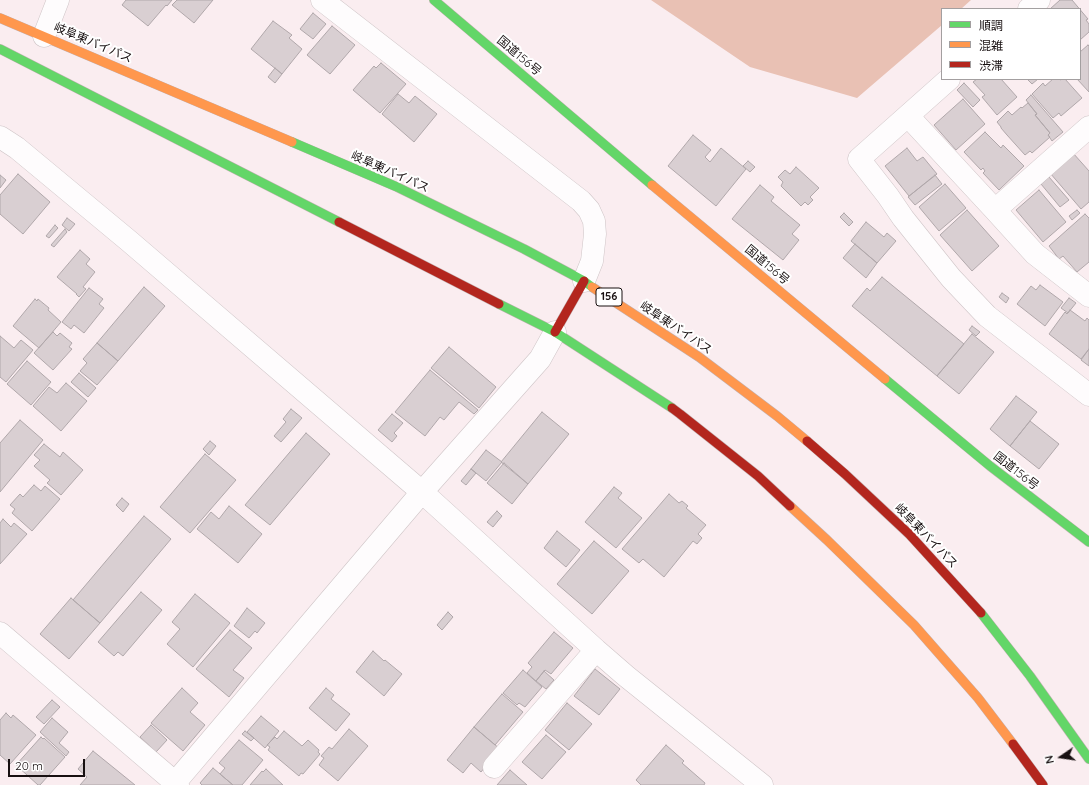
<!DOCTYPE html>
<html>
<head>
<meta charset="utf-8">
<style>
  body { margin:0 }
  #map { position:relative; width:1089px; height:785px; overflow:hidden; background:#faedf0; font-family:Quicksand,"Noto Sans JP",sans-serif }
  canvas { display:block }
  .legend { position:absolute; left:941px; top:8px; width:140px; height:72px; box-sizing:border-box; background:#fff; border:1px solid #a39fa0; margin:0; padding:5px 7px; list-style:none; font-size:12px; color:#181011 }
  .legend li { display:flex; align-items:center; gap:8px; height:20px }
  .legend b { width:20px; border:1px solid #a39fa0 }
  .north { position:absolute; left:1041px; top:737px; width:40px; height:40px; -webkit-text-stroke:3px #fff; paint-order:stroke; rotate:257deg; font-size:11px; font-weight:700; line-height:16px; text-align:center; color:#181011 }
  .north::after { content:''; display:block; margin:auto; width:14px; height:18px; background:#181011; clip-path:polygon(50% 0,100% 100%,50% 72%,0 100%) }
  .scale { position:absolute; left:8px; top:759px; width:77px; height:18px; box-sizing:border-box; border:2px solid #181011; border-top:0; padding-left:5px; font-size:12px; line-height:14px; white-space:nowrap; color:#181011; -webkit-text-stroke:3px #fff; paint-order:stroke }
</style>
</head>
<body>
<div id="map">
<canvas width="1089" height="785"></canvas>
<ul class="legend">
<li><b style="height:5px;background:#63d668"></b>順調</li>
<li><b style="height:5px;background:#ff974d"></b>混雑</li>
<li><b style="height:5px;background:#b3261e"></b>渋滞</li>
</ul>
<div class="north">N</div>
<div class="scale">20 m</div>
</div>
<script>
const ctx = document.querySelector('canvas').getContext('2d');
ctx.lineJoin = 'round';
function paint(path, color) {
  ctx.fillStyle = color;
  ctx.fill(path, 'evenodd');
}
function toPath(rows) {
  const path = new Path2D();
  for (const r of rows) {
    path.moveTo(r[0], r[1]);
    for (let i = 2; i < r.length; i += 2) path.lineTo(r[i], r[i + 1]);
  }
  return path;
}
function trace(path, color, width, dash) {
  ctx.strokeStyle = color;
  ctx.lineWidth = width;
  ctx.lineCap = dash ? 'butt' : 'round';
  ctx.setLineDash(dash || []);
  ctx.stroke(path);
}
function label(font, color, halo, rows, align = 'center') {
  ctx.font = font + ' Quicksand,"Noto Sans JP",sans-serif';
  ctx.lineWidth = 4;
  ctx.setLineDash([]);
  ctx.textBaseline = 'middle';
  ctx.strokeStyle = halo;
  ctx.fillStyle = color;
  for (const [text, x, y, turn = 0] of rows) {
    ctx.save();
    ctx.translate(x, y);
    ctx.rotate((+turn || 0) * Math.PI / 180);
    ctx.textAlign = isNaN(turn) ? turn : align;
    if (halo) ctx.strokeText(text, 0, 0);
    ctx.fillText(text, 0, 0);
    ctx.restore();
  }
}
paint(toPath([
  [651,0,971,0,961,9,942,9,942,25,857,98,750,67]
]), '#e9c1b4');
const building = toPath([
  [126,0,172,0,167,6,166,5,148,26,122,5,126,0],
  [177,0,213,0,194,23,172,5,177,0],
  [1060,0,1072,0,1088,19,1086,20,1089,24,1089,32,1080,40,1080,9,1050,9,1060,0],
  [313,13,326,24,313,39,300,29,313,13],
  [273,21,292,35,289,38,302,49,282,74,251,49,273,21],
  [332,26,355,45,330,74,307,55,332,26],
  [1088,45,1089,46,1089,92,1077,79,1080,79,1080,52,1088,45],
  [381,63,406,84,380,113,353,90,374,66,376,68,381,63],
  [275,68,282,74,275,83,268,77,275,68],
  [977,79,1001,79,1017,97,997,115,982,97,985,95,973,82,977,79],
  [1027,79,1038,79,1032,84,1027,79],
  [1053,79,1059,79,1060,80,1062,79,1065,79,1082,98,1061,116,1059,113,1053,118,1032,94,1043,83,1045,86,1053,79],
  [964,83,980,100,973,107,957,90,964,83],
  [398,94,409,103,415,96,437,114,414,142,382,114,398,94],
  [1031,95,1063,132,1052,141,1048,135,1050,133,1035,115,1037,114,1026,100,1031,95],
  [963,99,985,124,956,150,934,125,963,99],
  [1028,103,1037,114,1035,115,1050,133,1048,135,1050,137,1032,153,1030,151,1025,155,1007,135,1001,128,1001,127,997,122,1008,111,1012,115,1021,107,1022,108,1028,103],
  [985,132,1001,148,1003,145,1024,166,999,190,983,173,985,171,983,168,981,170,964,152,985,132],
  [693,135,711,150,705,157,710,162,721,148,746,169,716,206,668,166,693,135],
  [907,148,917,161,923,157,937,174,909,196,885,166,907,148],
  [1073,153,1089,171,1089,202,1081,209,1050,173,1073,153],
  [748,161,755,167,750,172,743,166,748,161],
  [796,167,819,188,810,197,813,200,808,205,805,202,801,206,781,186,783,182,778,177,785,170,790,174,796,167],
  [18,174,50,202,23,234,0,214,0,195,18,174],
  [0,175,6,180,0,188,0,175],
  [935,175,942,184,915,205,908,197,935,175],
  [1049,177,1069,200,1060,207,1041,184,1049,177],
  [945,184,966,208,939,231,919,207,945,184],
  [760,185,774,197,771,201,800,225,792,234,799,240,783,260,732,219,760,185],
  [1039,190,1066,222,1043,242,1016,210,1039,190],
  [967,210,999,246,972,271,940,235,967,210],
  [1077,210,1080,213,1072,220,1069,216,1077,210],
  [844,213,853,222,849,226,840,217,844,213],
  [1085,214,1089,218,1089,262,1077,272,1063,256,1059,259,1049,246,1085,214],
  [67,218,75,224,69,231,62,225,67,218],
  [866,222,884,237,887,233,896,241,877,263,851,241,866,222],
  [55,225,58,228,49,238,46,236,55,225],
  [65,229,67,232,54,247,51,245,65,229],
  [855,244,877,263,866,278,843,258,855,244],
  [80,250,90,259,86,264,95,272,83,287,86,289,79,297,76,294,77,294,57,277,80,250],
  [882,277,964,344,937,376,852,306,867,288,870,291,882,277],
  [1040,285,1063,302,1045,326,1017,304,1031,286,1036,290,1040,285],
  [144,287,165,306,118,361,97,343,144,287],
  [89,288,103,299,99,304,104,308,84,333,74,325,71,329,62,322,89,288],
  [1002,293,1009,298,1006,303,999,297,1002,293],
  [1069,298,1076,303,1068,313,1061,308,1069,298],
  [35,299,37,301,38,299,49,308,48,310,61,322,39,348,13,326,35,299],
  [1070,310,1085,321,1087,318,1089,320,1089,349,1081,359,1049,334,1065,312,1067,314,1070,310],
  [972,326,980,332,976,336,969,330,972,326],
  [53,332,57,336,60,333,72,343,69,347,72,349,53,370,34,353,53,332],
  [972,334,994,352,959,394,937,376,972,334],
  [0,336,14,348,21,340,33,350,6,382,0,377,0,336],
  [97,343,118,361,97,385,80,371,87,363,83,359,97,343],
  [449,347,496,387,479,408,431,368,449,347],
  [1089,349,1089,366,1081,360,1089,349],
  [27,361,51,382,31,405,7,384,27,361],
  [430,370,478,410,474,414,459,402,444,420,440,417,425,436,395,412,430,370],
  [79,373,96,388,88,397,71,382,79,373],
  [66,383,87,401,61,431,33,406,49,387,57,393,66,383],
  [1016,396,1037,412,1010,446,990,429,1016,396],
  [291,409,302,418,281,442,274,436,286,422,283,419,291,409],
  [542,412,569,434,528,484,501,462,542,412],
  [392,414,403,423,394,433,397,436,392,442,378,430,392,414],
  [20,420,43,440,0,492,0,443,20,420],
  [1030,421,1059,444,1039,469,1010,446,1030,421],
  [306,433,330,454,270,525,245,505,306,433],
  [210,441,216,446,209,455,203,449,210,441],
  [44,444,60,457,63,452,83,470,61,495,47,483,50,480,34,466,40,460,34,455,44,444],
  [486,450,502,462,486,481,471,469,486,450],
  [205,454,236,480,190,533,160,507,205,454],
  [504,463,528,484,512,504,487,483,504,463],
  [471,469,476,473,466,485,461,481,471,469],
  [34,485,41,491,45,486,60,499,32,531,12,513,15,509,10,505,20,494,23,497,34,485],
  [614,487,622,493,618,498,642,518,616,548,585,522,614,487],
  [669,494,679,503,682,501,688,506,686,508,706,525,698,534,702,538,697,544,693,541,664,577,643,559,639,563,622,549,669,494],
  [122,498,129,504,123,512,116,505,122,498],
  [229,506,262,534,238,563,197,529,211,512,219,519,229,506],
  [497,511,502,516,493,527,487,522,497,511],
  [144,516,171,539,100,623,73,600,144,516],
  [3,519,11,527,14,523,27,534,0,564,0,523,3,519],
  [557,531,580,550,566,567,544,548,557,531],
  [594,541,629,571,592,614,557,584,594,541],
  [141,592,162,610,123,656,118,652,114,656,98,642,141,592],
  [195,594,230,623,193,667,167,644,180,629,172,622,195,594],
  [71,598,100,623,69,659,40,634,71,598],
  [247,608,265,623,257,633,255,631,249,638,234,626,247,608],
  [448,612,453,617,442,630,437,625,448,612],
  [230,630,252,648,233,670,244,678,229,697,196,669,230,630],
  [554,632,573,648,551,674,545,670,536,681,527,673,532,667,528,663,554,632],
  [373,651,384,661,385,660,402,674,384,696,356,672,373,651],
  [595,669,620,689,599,715,574,696,595,669],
  [523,670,542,687,525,707,519,703,517,705,503,693,523,670],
  [544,671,554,680,546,689,536,681,544,671],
  [182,688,198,703,190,712,205,725,183,751,151,723,182,688],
  [326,688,334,695,331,699,350,714,336,731,309,708,326,688],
  [502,694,523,712,495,745,474,727,502,694],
  [52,700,60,707,44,724,36,717,52,700],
  [567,703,592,724,569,750,545,730,567,703],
  [6,713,11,718,13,715,36,735,10,764,0,755,0,720,6,713],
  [261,716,279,731,265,748,247,732,261,716],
  [52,718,68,732,59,743,69,752,66,756,40,732,52,718],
  [151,725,167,740,156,752,140,737,151,725],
  [474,727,500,749,481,772,471,763,463,773,447,760,474,727],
  [349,729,368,746,338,781,319,765,324,758,321,756,329,747,332,749,349,729],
  [245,731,254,738,251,741,242,734,245,731],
  [284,731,302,746,308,740,319,750,318,752,320,754,303,774,301,773,299,776,268,750,270,747,267,745,275,737,277,739,284,731],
  [546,735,566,752,542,779,522,762,546,735],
  [41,737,43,739,44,738,65,757,40,785,38,785,16,765,41,737],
  [239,740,263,760,242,785,233,785,220,774,225,768,219,763,239,740],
  [666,745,684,761,682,763,705,783,704,785,641,785,636,780,666,745],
  [93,751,135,785,80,785,87,777,78,769,93,751],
  [213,768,220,774,233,785,202,785,200,783,213,768],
  [266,769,283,785,250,785,262,771,263,772,266,769],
  [510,770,527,785,497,785,510,770]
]);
paint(building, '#d9cfd2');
trace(building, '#b0a7aa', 1);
const street = toPath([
  [322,0,581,201,589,210,594,221,595,234,592,261,584,281],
  [1029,9,1039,0],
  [44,36,58,0],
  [949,79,859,159,888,196,903,218,951,278,987,316,1089,395],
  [908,116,995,210,1035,254,1089,296],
  [0,137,17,148,129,241,422,492,596,650,626,676,762,785],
  [995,210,1089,127],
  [0,633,178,785],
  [494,767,596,650],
  [173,785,422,492,540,359,555,332]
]);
const fast = toPath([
  [434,0,652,185],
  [0,49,339,222],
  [292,142,397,187,524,249,584,281,592,287],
  [499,304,555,332,672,408],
  [885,379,990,466,1089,542],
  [981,613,1030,676,1089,759]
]);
const slow = toPath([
  [0,18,292,142],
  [652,185,885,379],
  [592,287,699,357,777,416,807,441],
  [790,506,827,540,914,625,978,698,1013,744]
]);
const jam = toPath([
  [339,222,499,304],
  [555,332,584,281],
  [672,408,680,414,758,476,790,506],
  [807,441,845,474,909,534,981,613],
  [1013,744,1043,785]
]);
trace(street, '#cec4c6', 23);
trace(fast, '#c1b1b1', 10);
trace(slow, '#c1b1b1', 10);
trace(jam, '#c1b1b1', 10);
trace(street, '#fefcfd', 22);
trace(fast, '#63d668', 9);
trace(slow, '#ff974d', 9);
trace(jam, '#b3261e', 9);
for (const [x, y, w] of [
  [609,297,26]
]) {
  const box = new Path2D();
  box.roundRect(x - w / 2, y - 9, w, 18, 3);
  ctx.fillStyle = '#fff';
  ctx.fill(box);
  trace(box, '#181011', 1);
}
label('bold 11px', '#181011', null, [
  ["156",609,297]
]);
label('12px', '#181011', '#fff', [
  ["岐阜東バイパス",93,43,23],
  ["国道156号",519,56,40],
  ["岐阜東バイパス",390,172,24],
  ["国道156号",767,265,40],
  ["岐阜東バイパス",676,328,34],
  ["国道156号",1016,471,38],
  ["岐阜東バイパス",926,536,46]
]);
</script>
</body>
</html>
